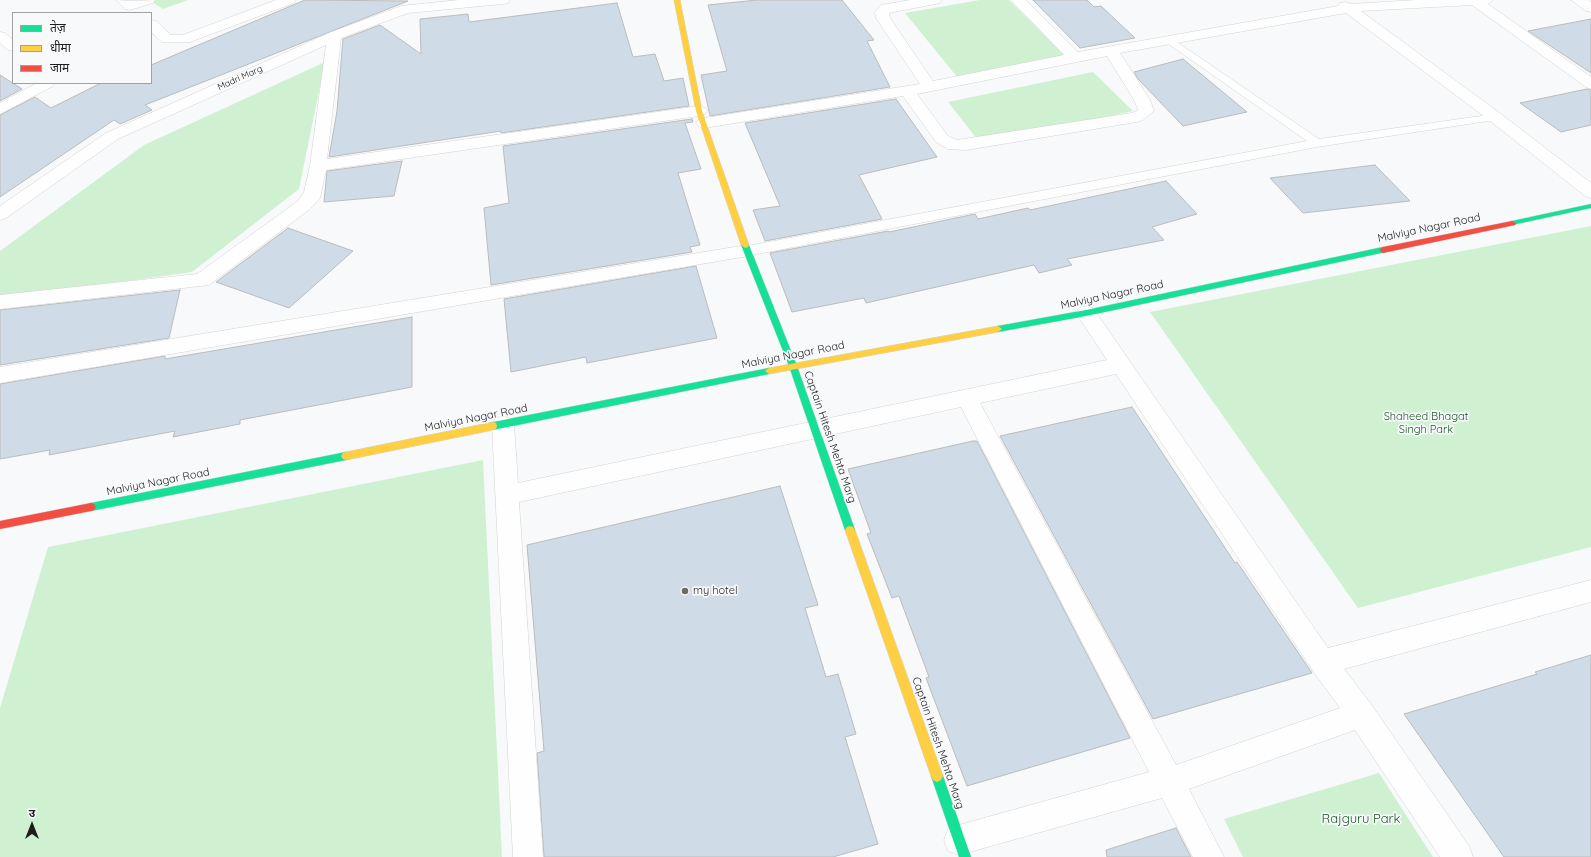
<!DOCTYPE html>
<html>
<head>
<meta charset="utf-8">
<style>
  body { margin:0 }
  #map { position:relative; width:1591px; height:857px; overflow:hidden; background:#f8f9fa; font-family:Quicksand,"Noto Sans Devanagari",sans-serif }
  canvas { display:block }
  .legend { position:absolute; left:12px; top:12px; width:140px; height:72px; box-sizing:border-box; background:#f7f9fb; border:1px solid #a0a1a3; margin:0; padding:5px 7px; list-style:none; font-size:12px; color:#1d1d1e }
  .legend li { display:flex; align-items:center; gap:8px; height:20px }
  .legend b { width:20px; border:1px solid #a0a1a3 }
  .north { position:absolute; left:12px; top:805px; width:40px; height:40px; -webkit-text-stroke:3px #f7f9fb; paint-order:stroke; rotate:0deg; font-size:11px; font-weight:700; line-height:16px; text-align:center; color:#1d1d1e }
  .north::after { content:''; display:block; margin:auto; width:14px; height:18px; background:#1d1d1e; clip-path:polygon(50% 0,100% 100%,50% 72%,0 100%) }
</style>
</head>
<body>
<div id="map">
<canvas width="1591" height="857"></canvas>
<ul class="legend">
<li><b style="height:5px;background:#16e098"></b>तेज़</li>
<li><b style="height:5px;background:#ffcf43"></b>धीमा</li>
<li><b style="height:5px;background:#f24e42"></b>जाम</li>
</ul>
<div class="north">उ</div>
</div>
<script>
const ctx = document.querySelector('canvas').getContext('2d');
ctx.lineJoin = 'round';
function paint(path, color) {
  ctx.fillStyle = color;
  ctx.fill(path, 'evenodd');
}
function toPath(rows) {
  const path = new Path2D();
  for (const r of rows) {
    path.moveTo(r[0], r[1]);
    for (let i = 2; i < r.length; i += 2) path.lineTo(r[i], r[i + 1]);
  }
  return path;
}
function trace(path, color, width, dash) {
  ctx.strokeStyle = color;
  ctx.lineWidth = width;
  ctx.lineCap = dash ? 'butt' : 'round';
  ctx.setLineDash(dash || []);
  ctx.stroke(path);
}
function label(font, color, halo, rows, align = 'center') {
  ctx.font = font + ' Quicksand,sans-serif';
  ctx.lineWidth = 3.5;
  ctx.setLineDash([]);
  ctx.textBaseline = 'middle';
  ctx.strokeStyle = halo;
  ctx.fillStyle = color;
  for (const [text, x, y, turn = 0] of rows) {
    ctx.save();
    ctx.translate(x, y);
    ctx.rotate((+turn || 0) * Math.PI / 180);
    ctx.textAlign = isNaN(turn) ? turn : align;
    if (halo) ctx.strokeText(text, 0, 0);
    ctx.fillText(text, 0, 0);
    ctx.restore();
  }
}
paint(toPath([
  [148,0,188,0,163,9],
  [980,0,1009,0,1066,56,958,78,905,13],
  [325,62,299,189,192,272,0,299,0,251,144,145],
  [1093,72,1133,111,981,144,948,102],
  [1591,226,1591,547,1358,608,1150,312],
  [483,460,502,857,0,857,0,708,48,547],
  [1379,773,1433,857,1243,857,1224,819]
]), '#cff1d2');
const building = toPath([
  [305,0,408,1,145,105,152,110,120,124,114,120,0,197,0,115,35,97,51,108,101,83,151,83,151,65,305,0],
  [757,0,842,0,874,40,867,41,890,87,710,116,701,75,727,71,708,5,757,0],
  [1033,0,1087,0,1094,7,1101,6,1135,38,1080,48,1033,0],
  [617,3,633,57,655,54,664,81,683,78,689,106,501,133,501,131,329,157,337,111,343,39,380,25,421,54,420,19,468,14,469,22,617,3],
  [1591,19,1591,73,1528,31,1591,19],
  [1183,59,1247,112,1183,126,1138,79,1134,72,1183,59],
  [0,75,22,89,0,101,0,75],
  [1587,89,1591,90,1591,125,1561,132,1520,103,1587,89],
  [896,99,937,157,859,175,882,219,765,241,753,210,780,206,745,123,896,99],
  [692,119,693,122,685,123,701,169,678,173,700,245,690,247,692,252,491,285,484,208,509,203,503,146,692,119],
  [402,161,394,196,324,202,327,171,402,161],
  [1375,165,1410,201,1303,213,1270,178,1375,165],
  [1166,181,1197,214,1152,227,1164,240,1067,259,1072,265,1039,273,1034,265,866,303,864,298,792,312,770,253,888,231,889,232,975,214,978,219,1028,208,1030,210,1166,181],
  [288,228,353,251,289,308,216,282,288,228],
  [696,266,717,338,587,363,586,357,511,372,504,299,696,266],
  [180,290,169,338,0,365,0,310,180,290],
  [412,317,412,387,240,420,240,424,173,437,175,431,49,455,50,450,0,459,0,384,165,356,165,359,412,317],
  [1132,407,1235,563,1237,562,1312,673,1153,719,1000,436,1132,407],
  [973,441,977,441,1130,738,967,786,926,678,929,677,899,596,892,598,867,534,871,533,848,469,973,441],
  [780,486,818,605,805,608,826,677,838,674,856,734,845,737,878,844,833,857,544,857,537,753,544,751,527,545,780,486],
  [1591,655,1591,857,1504,857,1404,714,1537,674,1535,672,1591,655],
  [1176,828,1191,857,1107,857,1106,850,1176,828]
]);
paint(building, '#cfdbe6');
trace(building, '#bbbcbc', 1);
const lane = toPath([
  [1171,38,1319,139,1495,114,1501,117,1495,120,1317,147,747,256,742,254,740,251,742,248,747,246,1307,141,1167,43,1166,41,1171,38]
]);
const street = toPath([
  [116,0,132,1,155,0,153,3,130,10,125,9,116,0],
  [276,0,296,0,294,3,190,42,162,42,151,32,151,20,156,21,171,35,183,35,276,0],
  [458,0,510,0,508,3,503,4,408,13,341,38,327,159,699,106,705,108,707,111,705,114,699,116,326,170,320,198,310,209,209,285,0,309,0,295,197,274,298,201,304,192,310,166,326,45,118,139,6,218,0,220,0,206,106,133,329,33,401,6,458,0],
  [910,0,942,0,940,3,935,4,889,13,890,18,933,81,1064,55,1011,0,1026,0,1078,52,1338,6,1340,3,1345,2,1351,4,1416,0,1493,0,1488,4,1591,77,1591,89,1586,87,1472,5,1361,11,1501,114,1591,183,1591,198,1585,196,1489,120,1346,13,1120,53,1150,100,1154,111,1143,120,1137,122,966,150,948,149,936,142,903,96,704,128,698,126,696,123,698,120,704,118,920,84,876,18,875,12,881,5,910,0],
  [1107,56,1134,100,1138,110,1132,113,957,140,948,136,917,94,1107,56],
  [1571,0,1588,0,1591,2,1591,12,1586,11,1571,0],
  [0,32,5,33,13,40,13,51,8,50,0,43,0,32],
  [37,83,56,83,53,86,0,114,0,103,37,83],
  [747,245,754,247,756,251,754,255,0,383,0,367,747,245],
  [1086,306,1093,308,1328,648,1591,580,1591,602,1344,669,1371,704,1469,846,1473,857,1440,857,1355,730,1189,789,1224,857,1193,857,1162,798,959,855,948,851,944,840,948,829,959,825,1149,772,961,407,519,502,543,857,513,857,492,425,495,419,503,416,511,419,514,425,518,483,1107,360,1076,313,1079,308,1086,306],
  [1116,374,1313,671,1340,708,1176,765,980,403,1116,374]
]);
const fast = toPath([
  [1591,204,1591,208,1512,225,1508,223,1512,221,1591,204],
  [745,242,749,245,797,366,855,530,853,533,850,534,847,533,845,530,789,366,741,245,745,242],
  [1383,247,1386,248,1386,252,1086,316,998,332,994,329,998,326,1086,310,1383,247],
  [769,368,773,371,769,374,493,430,490,429,489,426,490,423,493,422,769,368],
  [346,452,349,453,351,456,349,459,346,460,91,511,88,510,86,507,88,504,91,503,346,452],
  [937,770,941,772,943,776,971,857,959,857,931,776,933,772,937,770]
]);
const slow = toPath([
  [674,0,680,0,702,111,749,245,748,247,745,248,741,245,696,111,674,0],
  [998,326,1002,329,998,332,769,374,765,371,769,368,998,326],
  [493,422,496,423,497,426,496,429,493,430,346,460,343,459,341,456,343,453,346,452,493,422],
  [850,526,853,527,855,530,943,776,941,780,937,782,933,780,931,776,845,530,847,527,850,526]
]);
const jam = toPath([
  [1512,221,1516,223,1515,225,1383,253,1379,250,1383,247,1512,221],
  [91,503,94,504,96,507,94,510,91,511,0,529,0,521,91,503]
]);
trace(lane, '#d2d3d3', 1);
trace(street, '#d2d3d3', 1);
trace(fast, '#d2d3d3', 1);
trace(slow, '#d2d3d3', 1);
trace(jam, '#d2d3d3', 1);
paint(lane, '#fefefe');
paint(street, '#fefefe');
paint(fast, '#16e098');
paint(slow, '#ffcf43');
paint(jam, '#f24e42');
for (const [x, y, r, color] of [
  [685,591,4,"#6a6a6b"]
]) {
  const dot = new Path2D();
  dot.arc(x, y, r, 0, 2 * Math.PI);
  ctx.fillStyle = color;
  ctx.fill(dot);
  trace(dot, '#f7f9fb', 1.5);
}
label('9px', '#1d1d1e', '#f7f9fb', [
  ["Madri Marg",240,78,-24]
]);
label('11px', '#1d1d1e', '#f7f9fb', [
  ["Malviya Nagar Road",1429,228,-12],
  ["Malviya Nagar Road",1112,295,-12],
  ["Malviya Nagar Road",793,355,-11],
  ["Malviya Nagar Road",476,418,-11],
  ["Captain Hitesh Mehta Marg",830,437,71],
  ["Malviya Nagar Road",158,482,-11],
  ["Captain Hitesh Mehta Marg",938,743,71]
]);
label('11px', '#1a5823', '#f7f9fb', [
  ["Shaheed Bhagat",1426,417],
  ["Singh Park",1426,430]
]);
label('11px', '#1d1d1e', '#f7f9fb', [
  ["my hotel",693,591]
], 'left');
label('13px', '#1a5823', '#f7f9fb', [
  ["Rajguru Park",1361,819]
]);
</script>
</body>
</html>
